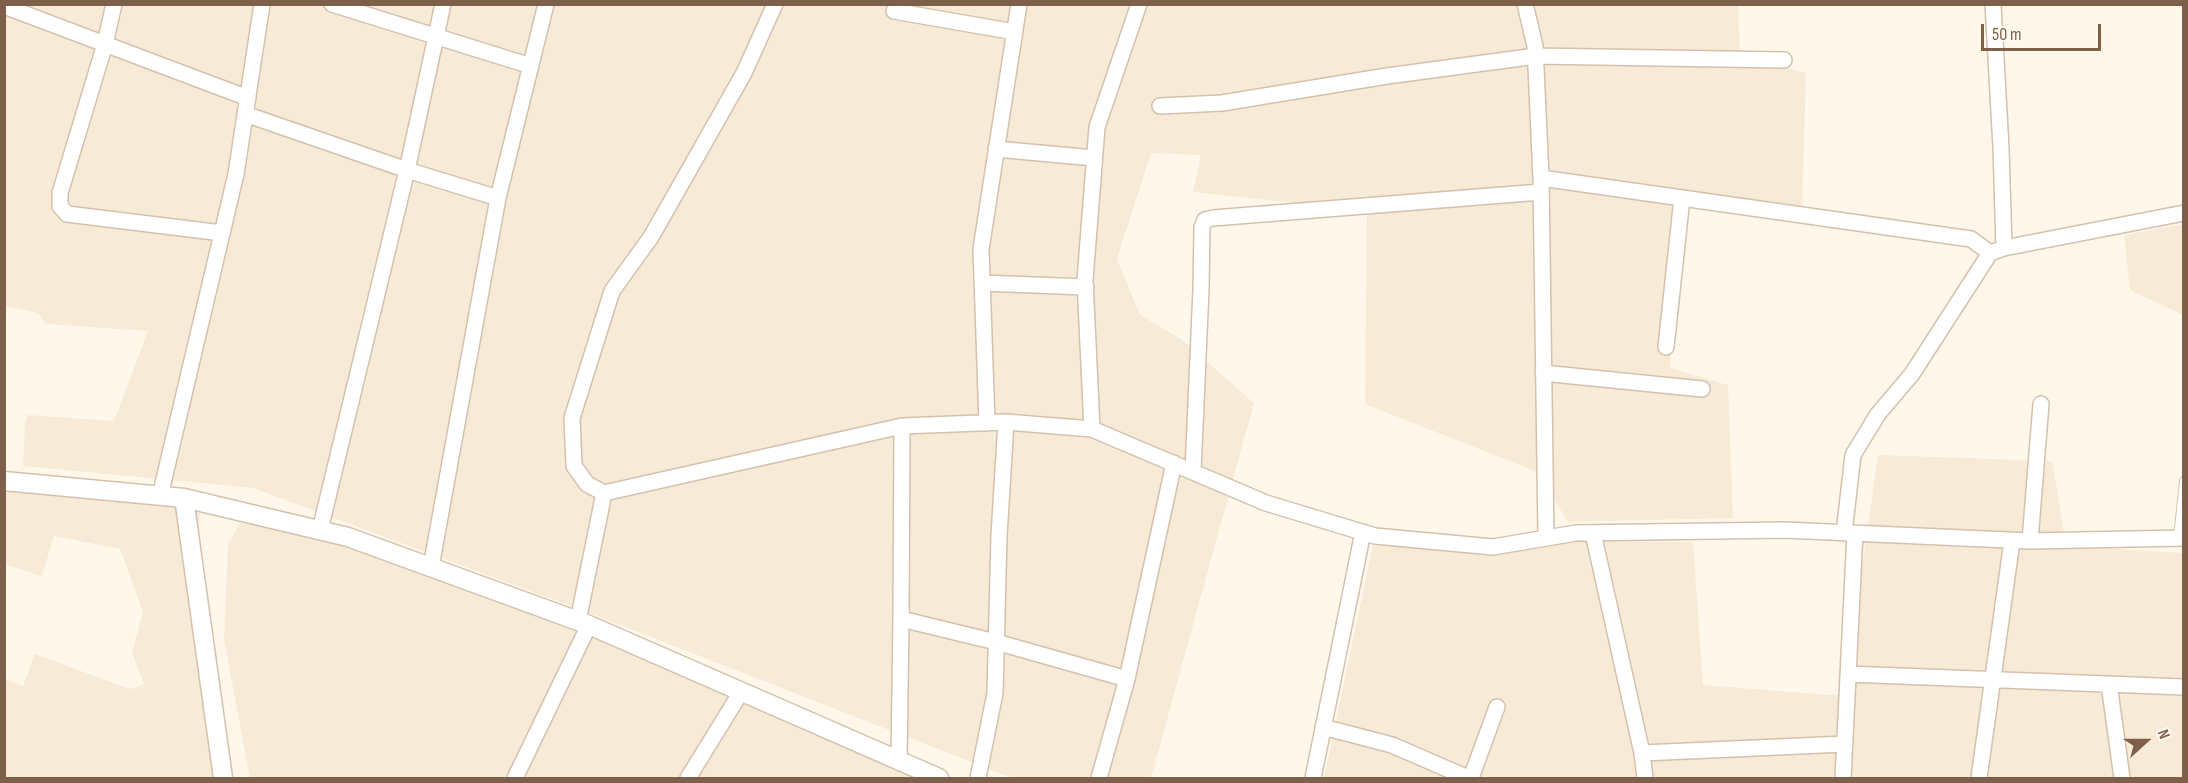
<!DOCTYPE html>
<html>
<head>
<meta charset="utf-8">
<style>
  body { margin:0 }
  #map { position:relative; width:2188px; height:783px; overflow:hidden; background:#fff8ea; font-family:"Sofia Sans Condensed",sans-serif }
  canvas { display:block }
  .frame { position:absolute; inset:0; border:6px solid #7e5f49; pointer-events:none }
  .north { position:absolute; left:2116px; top:711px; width:60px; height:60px; -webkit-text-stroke:4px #fffbf2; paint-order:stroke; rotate:69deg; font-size:16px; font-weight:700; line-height:24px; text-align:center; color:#7e5f49 }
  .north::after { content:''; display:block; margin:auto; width:21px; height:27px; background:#7e5f49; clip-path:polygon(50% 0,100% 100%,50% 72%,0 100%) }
  .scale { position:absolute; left:1981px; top:24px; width:120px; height:27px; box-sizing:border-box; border:3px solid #7e5f49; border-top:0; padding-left:8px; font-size:18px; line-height:21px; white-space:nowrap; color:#7e5f49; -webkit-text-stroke:4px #fffbf2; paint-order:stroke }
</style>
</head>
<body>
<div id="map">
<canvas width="2188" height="783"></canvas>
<div class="frame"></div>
<div class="north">N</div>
<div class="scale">50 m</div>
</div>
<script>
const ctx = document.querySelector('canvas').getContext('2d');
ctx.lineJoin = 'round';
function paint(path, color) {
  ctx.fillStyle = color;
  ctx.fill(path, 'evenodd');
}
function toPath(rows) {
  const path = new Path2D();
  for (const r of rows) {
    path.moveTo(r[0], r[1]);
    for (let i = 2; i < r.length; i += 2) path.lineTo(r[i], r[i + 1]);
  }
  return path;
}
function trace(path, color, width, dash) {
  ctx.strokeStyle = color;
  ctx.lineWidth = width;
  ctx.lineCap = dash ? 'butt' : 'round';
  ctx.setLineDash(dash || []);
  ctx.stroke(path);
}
paint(toPath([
  [1738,4,1740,54,1806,73,1802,211,1675,202,1670,368,1728,385,1733,518,1568,522,1537,472,1365,404,1367,211,1193,192,1201,155,1151,153,1117,259,1140,315,1181,339,1254,403,1151,778,1012,778,592,614,253,488,23,466,25,424,28,415,114,421,148,331,46,324,38,313,5,306,5,5],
  [2183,224,2184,224,2183,315,2130,290,2124,235],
  [1878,455,2052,461,2066,546,2183,553,2183,778,1324,778,1375,535,1439,539,1693,542,1703,685,1844,696],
  [5,487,100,494,200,510,198,541,226,778,5,778,4,679,23,686,35,654,130,689,144,684,132,653,143,612,120,549,54,536,42,576,5,564],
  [240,523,305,530,491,597,710,685,937,778,250,778,224,640,228,544]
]), '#f7ebd7');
const service = toPath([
  [2178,538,2184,481]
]);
const minor = toPath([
  [114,4,105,44,60,193,60,206,67,214,222,233],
  [332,4,531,66],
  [775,4,744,73,651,237,612,291,572,418,574,466,587,484,604,493,902,426,1006,422,1092,429,1266,503,1375,536,1493,547,1576,533,1785,530,2030,541,2184,538],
  [1525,4,1535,46,1541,178,1546,538],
  [1993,4,2001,148,2004,248],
  [4,6,248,98],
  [894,11,1015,32],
  [1160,106,1222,103,1387,76,1536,56,1784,60],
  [245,114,407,170,498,198],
  [996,149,1094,158],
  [1541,178,1971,239,1990,253,2004,248,2184,213],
  [982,283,1086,287],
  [1666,347,1682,198],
  [1543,373,1702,389],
  [987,423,981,249,1019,4],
  [1092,429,1085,280,1097,127,1139,4],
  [1193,471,1201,289,1202,227,1205,220,1213,218,1541,192],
  [160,496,236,174,262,4],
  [320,530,407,170,443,4],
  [1593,533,1642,753,1645,778],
  [1844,533,1853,455,1878,414,1912,374,1990,253],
  [2030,541,2041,404],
  [431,567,498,198,546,4],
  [901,619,902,426],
  [578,621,604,493],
  [1848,674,2184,687],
  [2109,684,2122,778],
  [1323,727,1392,745,1468,778],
  [1642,753,1845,744],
  [899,761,901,619,996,642,1127,679],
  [515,778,589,625],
  [688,778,741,692],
  [978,778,995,693,999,536,1006,422],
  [1099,778,1127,679,1174,463],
  [1313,778,1363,532],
  [1471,778,1497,707],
  [1843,778,1855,533],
  [1979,778,2012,541]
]);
const tertiary = toPath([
  [4,481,184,498,348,537,589,625,939,778],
  [184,498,223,778]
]);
trace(service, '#d3c1ad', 10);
trace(minor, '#d3c1ad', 18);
trace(tertiary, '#d3c1ad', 21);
trace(service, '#fff', 8);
trace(minor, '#fff', 15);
trace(tertiary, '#fff', 18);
</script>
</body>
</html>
